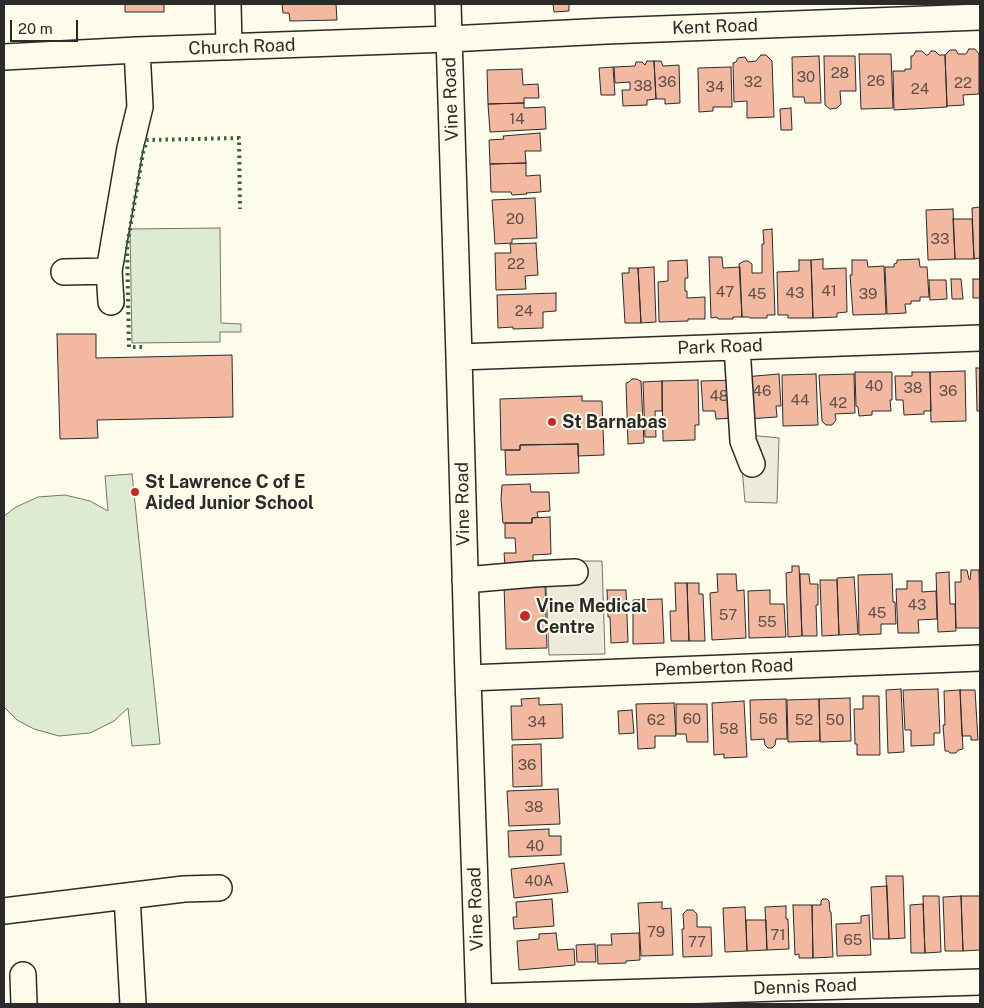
<!DOCTYPE html>
<html>
<head>
<meta charset="utf-8">
<style>
  body { margin:0 }
  #map { position:relative; width:984px; height:1008px; overflow:hidden; background:#fdfbea; font-family:"Public Sans",sans-serif }
  canvas { display:block }
  .frame { position:absolute; inset:0; border:5px solid #2b2b2b; pointer-events:none }
  .scale { position:absolute; left:10px; top:20px; width:68px; height:22px; box-sizing:border-box; border:2px solid #2b2b2b; border-top:0; padding-left:6px; font-size:15px; line-height:18px; white-space:nowrap; color:#2b2b2b; -webkit-text-stroke:4px #fdfbea; paint-order:stroke }
</style>
</head>
<body>
<div id="map">
<canvas width="984" height="1008"></canvas>
<div class="frame"></div>
<div class="scale">20 m</div>
</div>
<script>
const ctx = document.querySelector('canvas').getContext('2d');
ctx.lineJoin = 'round';
function paint(path, color) {
  ctx.fillStyle = color;
  ctx.fill(path, 'evenodd');
}
function toPath(rows) {
  const path = new Path2D();
  for (const r of rows) {
    path.moveTo(r[0], r[1]);
    for (let i = 2; i < r.length; i += 2) path.lineTo(r[i], r[i + 1]);
  }
  return path;
}
function trace(path, color, width, dash) {
  ctx.strokeStyle = color;
  ctx.lineWidth = width;
  ctx.lineCap = dash ? 'butt' : 'round';
  ctx.setLineDash(dash || []);
  ctx.stroke(path);
}
function label(font, color, halo, rows, align = 'center') {
  ctx.font = font + ' "Public Sans",sans-serif';
  ctx.lineWidth = 4;
  ctx.setLineDash([]);
  ctx.textBaseline = 'middle';
  ctx.strokeStyle = halo;
  ctx.fillStyle = color;
  for (const [text, x, y, turn = 0] of rows) {
    ctx.save();
    ctx.translate(x, y);
    ctx.rotate((+turn || 0) * Math.PI / 180);
    ctx.textAlign = isNaN(turn) ? turn : align;
    if (halo) ctx.strokeText(text, 0, 0);
    ctx.fillText(text, 0, 0);
    ctx.restore();
  }
}
const green = toPath([
  [220,228,221,323,241,324,241,332,220,332,220,342,132,343,130,229,220,228],
  [132,474,160,744,132,746,128,708,114,721,90,733,59,736,34,729,17,720,4,707,4,516,16,507,38,497,65,495,90,501,108,511,105,476,132,474]
]);
paint(green, '#deebd1');
trace(green, '#74746e', 1);
const parking = toPath([
  [739,434,779,438,777,503,745,502,739,434],
  [574,561,602,561,605,654,549,655,546,582,574,561]
]);
paint(parking, '#eceadb');
trace(parking, '#74746e', 1);
const building = toPath([
  [125,4,164,4,164,12,125,12,125,4],
  [282,4,336,4,337,20,290,21,289,13,283,13,282,4],
  [553,4,569,4,569,11,554,12,553,4],
  [969,49,975,49,979,54,979,94,963,95,964,105,947,106,945,55,950,50,956,50,958,54,966,54,969,49],
  [916,51,922,51,926,55,928,55,931,51,935,51,939,55,945,55,947,107,894,110,893,71,905,71,905,69,911,69,911,56,913,56,916,51],
  [859,54,891,54,893,108,861,109,859,54],
  [761,55,766,55,772,61,774,117,747,118,747,101,734,102,733,63,736,62,738,58,745,57,748,62,756,61,761,55],
  [819,56,821,103,805,103,804,97,793,97,792,57,819,56],
  [824,56,855,56,856,91,840,91,841,104,837,108,830,109,825,105,824,56],
  [647,61,654,61,656,99,647,100,647,105,623,106,622,90,630,90,630,82,615,83,614,67,635,66,636,62,642,62,645,65,647,61],
  [654,61,661,61,663,66,679,65,680,103,665,104,665,99,656,99,654,61],
  [613,67,615,95,601,95,599,68,613,67],
  [731,67,732,107,713,107,713,111,699,112,698,68,731,67],
  [522,69,523,85,538,84,539,98,524,98,524,103,488,104,487,70,522,69],
  [524,103,524,108,545,107,546,129,490,132,488,104,524,103],
  [791,108,792,130,781,130,780,109,791,108],
  [540,133,541,151,525,151,526,163,490,164,489,140,504,139,503,136,540,133],
  [526,163,526,176,540,175,541,192,526,193,527,194,512,195,511,192,491,192,490,164,526,163],
  [535,198,537,238,512,239,512,243,495,244,492,200,535,198],
  [980,207,980,258,974,259,972,208,980,207],
  [953,209,955,259,928,260,926,210,953,209],
  [953,219,972,219,974,259,955,259,953,219],
  [772,229,775,315,767,315,767,318,750,318,749,317,742,317,739,264,744,261,748,261,752,264,752,273,762,273,762,244,764,244,763,230,772,229],
  [536,243,538,275,525,276,526,289,496,290,495,253,511,253,510,244,536,243],
  [709,257,722,257,723,268,740,267,742,317,733,317,733,319,718,319,717,317,711,318,709,257],
  [823,259,823,269,846,268,847,312,837,313,837,317,813,318,811,260,823,259],
  [919,259,920,267,927,267,929,297,920,297,920,301,911,301,911,304,905,304,906,313,887,314,885,267,894,267,894,264,897,263,897,260,919,259],
  [687,260,688,278,685,278,685,291,687,291,687,298,705,297,705,319,688,319,688,321,659,322,658,282,668,281,668,261,687,260],
  [799,260,811,260,813,318,788,318,788,315,778,315,777,272,799,271,799,260],
  [852,260,867,260,868,267,884,266,886,314,853,315,850,275,852,275,852,260],
  [654,267,656,322,641,323,638,268,654,267],
  [629,268,638,268,641,323,625,323,622,273,629,273,629,268],
  [951,279,961,279,963,299,952,299,951,279],
  [973,279,980,279,980,298,973,298,973,279],
  [929,280,946,280,947,299,930,300,929,280],
  [556,293,556,311,543,312,543,328,513,329,513,327,498,328,497,295,556,293],
  [57,334,96,334,96,358,232,355,233,417,97,420,98,438,60,439,57,334],
  [976,368,980,368,980,411,977,411,976,368],
  [965,371,966,421,931,422,930,372,965,371],
  [855,372,892,372,892,400,890,400,891,411,872,411,872,415,859,416,858,407,856,406,855,372],
  [912,372,930,372,931,411,924,411,924,414,904,415,903,400,896,400,895,376,912,376,912,372],
  [779,374,781,406,776,406,777,417,746,419,744,377,779,374],
  [816,374,818,425,783,426,782,375,816,374],
  [854,374,855,413,835,414,836,420,832,425,826,425,822,421,819,375,854,374],
  [632,379,637,379,640,381,641,381,644,443,628,444,626,383,629,382,632,379],
  [698,380,699,425,695,425,695,440,663,441,662,381,698,380],
  [736,380,737,418,716,419,715,411,703,411,701,381,736,380],
  [662,381,662,411,655,411,656,437,645,437,643,382,662,381],
  [582,396,582,401,602,401,604,455,578,456,578,444,520,445,520,450,501,450,500,399,582,396],
  [578,444,579,473,506,475,505,450,520,450,520,445,578,444],
  [530,484,531,492,549,492,550,511,537,512,538,517,532,518,532,523,503,523,501,499,502,485,530,484],
  [550,517,551,554,533,555,533,565,505,566,504,553,516,553,515,538,505,538,505,523,532,523,532,518,550,517],
  [792,566,799,566,802,636,788,637,786,573,792,572,792,566],
  [961,570,967,570,969,579,970,580,971,570,979,570,980,628,956,628,955,582,961,582,961,570],
  [949,572,950,604,955,604,956,631,938,632,936,573,949,572],
  [717,574,736,574,737,591,744,590,746,638,712,640,710,593,718,592,717,574],
  [800,574,809,574,810,584,818,584,818,605,816,605,817,636,802,636,800,574],
  [892,574,893,602,895,602,896,624,881,624,881,634,859,635,858,575,892,574],
  [854,577,858,634,839,635,837,578,854,577],
  [820,580,837,580,839,635,822,636,820,580],
  [907,581,922,581,922,592,936,591,937,619,918,620,919,633,898,633,896,589,907,589,907,581],
  [545,583,547,648,506,649,504,584,545,583],
  [675,583,687,583,689,641,671,641,670,611,676,611,675,583],
  [687,583,699,583,699,594,703,594,705,641,689,641,687,583],
  [607,590,626,590,628,642,611,643,610,617,608,617,607,590],
  [770,590,770,604,784,604,786,637,749,638,748,591,770,590],
  [662,599,664,643,633,644,633,600,662,599],
  [901,689,904,752,888,753,886,690,901,689],
  [938,689,940,733,934,733,934,745,911,746,911,730,905,730,903,690,938,689],
  [960,690,975,690,978,740,971,740,971,736,962,736,960,690],
  [960,690,963,749,958,750,956,753,950,753,948,751,945,751,943,725,945,725,944,691,960,690],
  [863,696,879,696,880,755,857,755,857,744,855,744,854,709,863,709,863,696],
  [539,698,539,705,562,704,563,738,512,740,511,706,522,706,521,699,539,698],
  [850,698,851,741,820,742,819,699,850,698],
  [786,699,787,739,776,739,775,745,772,748,768,748,765,745,764,739,751,740,750,700,786,699],
  [819,699,820,741,788,742,787,700,819,699],
  [744,701,747,757,724,758,724,754,714,755,712,703,744,701],
  [674,703,676,736,655,736,655,748,638,749,636,704,674,703],
  [676,704,707,704,708,742,687,742,686,734,676,734,676,704],
  [632,710,634,733,619,734,618,711,632,710],
  [541,744,542,786,513,787,512,745,541,744],
  [558,789,560,824,509,826,507,791,558,789],
  [549,829,549,836,561,836,561,855,509,857,508,831,549,829],
  [564,863,568,892,514,898,511,869,564,863],
  [886,876,903,876,905,938,889,939,886,876],
  [887,886,889,939,873,939,871,887,887,886],
  [923,896,939,896,941,952,925,953,923,896],
  [961,896,980,896,980,950,963,951,961,896],
  [961,896,963,951,945,951,943,897,961,896],
  [552,899,554,926,514,929,513,917,517,917,516,902,552,899],
  [823,899,827,899,829,901,830,912,831,912,833,957,813,958,812,905,821,905,821,901,823,899],
  [662,902,662,909,671,908,673,955,641,956,638,903,662,902],
  [923,904,925,953,911,953,910,905,923,904],
  [793,905,812,905,813,958,799,958,799,954,795,955,793,905],
  [786,906,786,919,788,919,789,949,767,950,765,907,786,906],
  [745,907,747,951,725,952,723,908,745,907],
  [687,910,693,910,697,914,697,927,711,927,712,956,683,957,682,929,684,929,683,914,687,910],
  [869,915,871,955,837,956,836,924,861,923,861,916,869,915],
  [746,920,766,920,767,950,747,951,746,920],
  [556,933,558,950,574,949,575,965,519,970,517,941,539,939,539,934,556,933],
  [639,933,640,960,626,961,626,963,598,964,597,945,612,945,611,934,639,933],
  [595,944,596,962,577,962,576,945,595,944]
]);
paint(building, '#f2b8a0');
trace(building, '#2b2b2b', 1);
const minor = toPath([
  [228,4,229,47],
  [448,4,459,357,468,678,479,1004],
  [4,57,137,50,449,39,606,31,980,17],
  [64,272,109,271],
  [111,302,109,271,130,148,140,107,137,50],
  [737,347,743,441,752,464],
  [459,357,980,338],
  [465,580,534,574,575,572],
  [468,678,980,658],
  [127,896,133,1004],
  [4,911,184,889,219,888],
  [23,975,24,1004],
  [479,997,980,982]
]);
trace(minor, '#2b2b2b', 28);
trace(minor, '#fdfbea', 25);
trace(toPath([
  [142,347,129,347,127,246,143,153,147,140,239,138,240,209]
]), '#34623c', 4, [2.5, 4]);
for (const [x, y, r, color] of [
  [552,422,5,"#c62828"],
  [135,492,5,"#c62828"],
  [525,616,6,"#c62828"]
]) {
  const dot = new Path2D();
  dot.arc(x, y, r, 0, 2 * Math.PI);
  ctx.fillStyle = color;
  ctx.fill(dot);
  trace(dot, '#fdfbea', 2);
}
label('15px', '#5d4e48', null, [
  ["28",840,73],
  ["30",806,77],
  ["26",876,81],
  ["36",667,82],
  ["32",753,82],
  ["22",963,83],
  ["38",643,86],
  ["34",715,87],
  ["24",920,89],
  ["14",517,119],
  ["20",515,219],
  ["33",940,239],
  ["22",516,264],
  ["41",829,291],
  ["47",725,292],
  ["43",795,293],
  ["45",757,294],
  ["39",868,294],
  ["24",524,311],
  ["40",874,386],
  ["38",913,388],
  ["46",762,391],
  ["36",948,391],
  ["48",719,396],
  ["44",800,400],
  ["42",838,403],
  ["43",917,605],
  ["45",877,613],
  ["57",728,615],
  ["55",767,622],
  ["60",692,719],
  ["56",768,719],
  ["62",656,720],
  ["52",804,720],
  ["50",835,720],
  ["34",537,722],
  ["58",729,729],
  ["36",527,765],
  ["38",534,807],
  ["40",535,846],
  ["40A",539,881],
  ["79",656,932],
  ["71",778,935],
  ["65",853,940],
  ["77",697,942]
]);
label('18px', '#2b2b2b', '#fdfbea', [
  ["Kent Road",715,27,-2],
  ["Church Road",242,47,-2],
  ["Vine Road",451,99,-92],
  ["Park Road",720,347,-2],
  ["Vine Road",463,504,-91],
  ["Pemberton Road",724,668,-2],
  ["Vine Road",476,909,-92],
  ["Dennis Road",805,987,-2]
]);
label('bold 18px', '#2b2b2b', '#fdfbea', [
  ["St Barnabas",562,422],
  ["St Lawrence C of E",145,482],
  ["Aided Junior School",145,503],
  ["Vine Medical",536,606],
  ["Centre",536,627]
], 'left');
</script>
</body>
</html>
